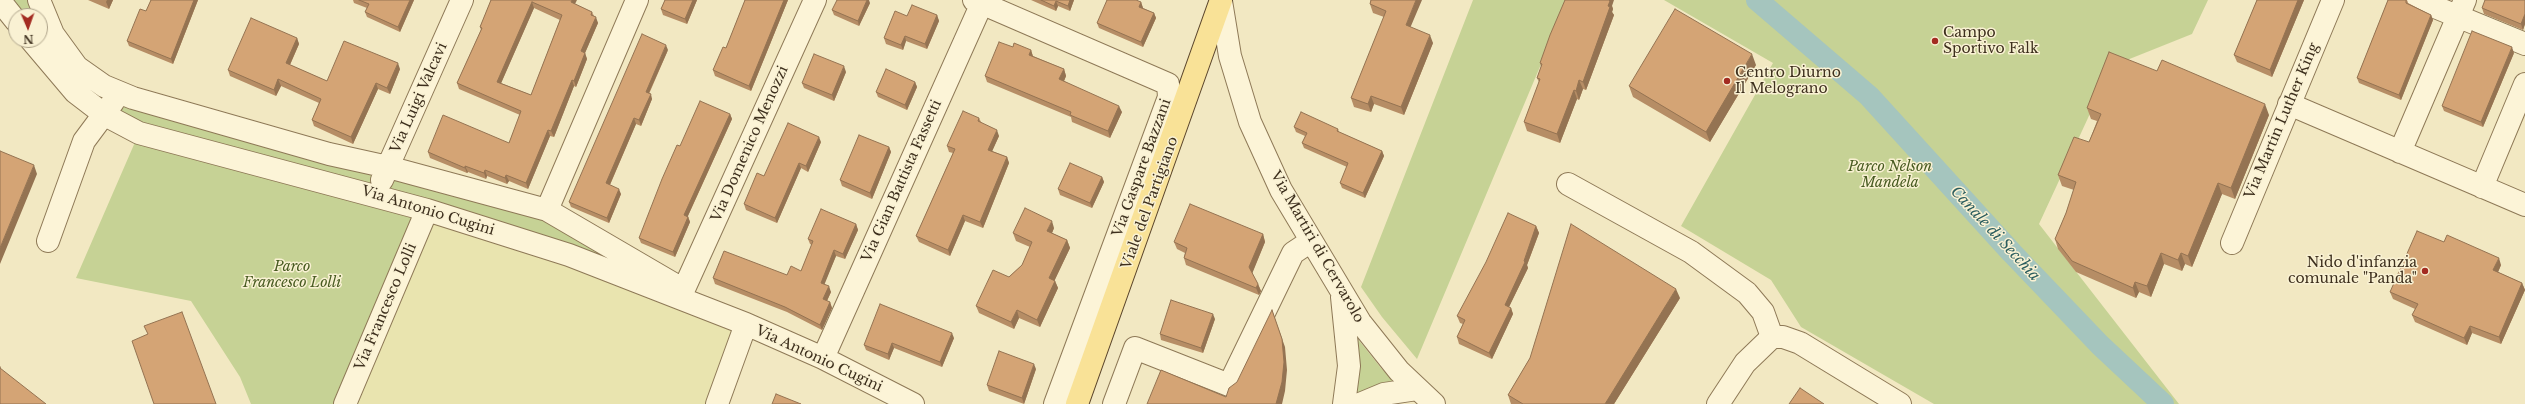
<!DOCTYPE html>
<html>
<head>
<meta charset="utf-8">
<style>
  body { margin:0 }
  #map { position:relative; width:2525px; height:404px; overflow:hidden; background:#f2e8c2; font-family:"Libre Baskerville",serif }
  canvas { display:block }
  .north { position:absolute; left:8px; top:8px; width:40px; height:40px; box-sizing:border-box; background:#f9f1d3; border:1px solid #aea38a; border-radius:50%; rotate:178deg; font-size:11px; font-weight:700; line-height:16px; text-align:center; color:#3d2f1d }
  .north::after { content:''; display:block; margin:auto; width:14px; height:18px; background:#a32b21; clip-path:polygon(50% 0,100% 100%,50% 72%,0 100%) }
</style>
</head>
<body>
<div id="map">
<canvas width="2525" height="404"></canvas>
<div class="north">N</div>
</div>
<script>
const ctx = document.querySelector('canvas').getContext('2d');
ctx.lineJoin = 'round';
function paint(path, color) {
  ctx.fillStyle = color;
  ctx.fill(path, 'evenodd');
}
function toPath(rows) {
  const path = new Path2D();
  for (const r of rows) {
    path.moveTo(r[0], r[1]);
    for (let i = 2; i < r.length; i += 2) path.lineTo(r[i], r[i + 1]);
  }
  return path;
}
function trace(path, color, width, dash) {
  ctx.strokeStyle = color;
  ctx.lineWidth = width;
  ctx.lineCap = dash ? 'butt' : 'round';
  ctx.setLineDash(dash || []);
  ctx.stroke(path);
}
function label(font, color, halo, rows, align = 'center') {
  ctx.font = font + ' "Libre Baskerville",serif';
  ctx.lineWidth = 3;
  ctx.setLineDash([]);
  ctx.textBaseline = 'middle';
  ctx.strokeStyle = halo;
  ctx.fillStyle = color;
  for (const [text, x, y, turn = 0] of rows) {
    ctx.save();
    ctx.translate(x, y);
    ctx.rotate((+turn || 0) * Math.PI / 180);
    ctx.textAlign = isNaN(turn) ? turn : align;
    if (halo) ctx.strokeText(text, 0, 0);
    ctx.fillText(text, 0, 0);
    ctx.restore();
  }
}
paint(toPath([
  [427,210,746,324,717,404,345,404]
]), '#e9e4af');
paint(toPath([
  [0,0,39,0,104,86,547,210,664,280,427,210,345,404,251,404,240,377,191,301,76,278,139,133,105,115,40,40,40,16,16,16],
  [1473,0,1568,0,1417,359,1382,317,1361,287],
  [1664,0,2208,0,2192,34,2112,66,2039,224,2179,404,1934,404,1801,327,1771,280,1681,226,1773,63],
  [1357,338,1381,368,1397,384,1354,396,1358,387]
]), '#c6d295');
trace(toPath([
  [1757,0,1869,96,2012,253,2100,345,2163,404]
]), '#a5c5be', 22);
const minor = toPath([
  [39,0,53,34,77,67,104,86,133,98,329,154,388,167,547,210,672,283],
  [974,0,1168,84,1169,97,1055,404],
  [2418,0,2525,44],
  [0,1,16,21],
  [1221,1,1230,56,1250,122,1281,190,1360,322,1399,371,1434,404],
  [31,40,75,92,105,115,139,133,427,210,569,255,746,324,823,358,913,404],
  [2289,104,2525,205],
  [2400,152,2465,0],
  [382,180,462,0],
  [1568,184,1691,252,1747,293,1763,312,1772,337],
  [2482,187,2525,84],
  [547,210,637,0],
  [48,241,84,141,113,102],
  [2232,243,2333,0],
  [684,289,815,0],
  [1342,297,1349,366,1344,404],
  [823,358,982,3],
  [345,404,427,210],
  [717,404,746,324],
  [1114,404,1135,348,1229,385,1293,253,1311,241],
  [1360,404,1384,394,1417,389],
  [1718,404,1745,363,1772,337,1783,337,1800,343,1900,404]
]);
const major = toPath([
  [1077,404,1221,0]
]);
trace(minor, '#8e7957', 24);
trace(major, '#5c462c', 24);
trace(minor, '#fcf4d7', 22);
trace(major, '#f9e297', 22);
paint(toPath([
  [88,0,113,0,109,9],
  [151,0,198,0,173,64,129,46,127,41,146,11],
  [353,0,414,0,400,32,367,17,365,12,367,8,354,3],
  [491,0,575,4,592,12,594,16,598,23,585,53,587,59,576,87,574,86,554,137,550,136,528,189,509,181,507,184,487,176,486,179,468,172,467,173,430,158,428,152,509,143,520,115,459,89,457,83,481,30,480,27],
  [534,8,560,20,531,95,501,83],
  [665,0,697,0,687,24,663,15,661,9],
  [745,0,788,0,751,91,715,76,713,70,726,48],
  [1031,0,1074,0,1070,11,1058,6,1056,11],
  [1371,0,1433,43,1404,115,1374,104,1371,112,1354,107,1351,98,1384,17,1373,13,1370,4],
  [2257,0,2304,0,2272,77,2237,62,2234,55],
  [2388,0,2407,0,2408,3,2431,15,2433,20,2401,100,2359,83,2357,78],
  [2525,0,2525,24,2523,30,2484,14,2482,8],
  [1141,2,1143,8,1154,13,1156,18,1143,47,1099,28,1097,23],
  [870,3,859,26,834,15,832,10],
  [1612,6,1613,9,1612,12,1614,15,1586,90,1583,89,1579,100,1577,99,1560,143,1527,131,1524,122,1539,82,1537,78,1541,67,1540,63],
  [937,15,939,21,927,49,906,41,903,50,886,44,884,38,907,16],
  [297,38,299,44,290,65,327,81,400,69,390,94,378,89,353,144,314,126,312,120,319,103,281,86,276,96,230,76,228,70],
  [1013,47,1031,50,1033,56,1064,69,1066,76,1064,81,1122,112,1110,138,1072,122,1071,117,987,82,985,76],
  [668,50,649,94,652,99,641,126,636,124,610,185,621,194,609,223,571,207,569,202],
  [2514,53,2483,127,2444,111,2442,106],
  [1756,65,1710,142,1633,97,1629,86],
  [2157,71,2269,115,2235,199,2222,194,2192,267,2185,264,2182,271,2164,264,2151,297,2139,292,2136,298,2076,272,2058,249,2055,239,2066,213,2074,190,2062,186,2058,175,2089,142,2097,121,2091,119,2087,108],
  [846,72,834,101,804,88,802,83],
  [915,82,917,87,907,110,878,97,876,92],
  [730,114,732,119,688,216,690,222,675,257,641,243,639,238,680,146],
  [979,118,981,122,999,136,992,151,1007,157,1009,163,983,228,965,221,950,256,919,242,916,236,953,153,949,152,947,146],
  [1294,127,1338,129,1339,132,1382,151,1384,156,1365,198,1342,188,1340,183,1347,167,1304,148,1302,143,1305,136,1296,132],
  [821,142,808,172,801,168,777,223,746,210,744,204,764,176],
  [889,147,891,152,872,199,842,186,840,180],
  [1102,177,1104,182,1092,208,1060,195,1058,189],
  [856,224,858,230,845,259,836,256,824,284,831,292,827,301,830,302,832,308,822,330,787,312,715,284,713,278,787,275,801,271,812,245,810,244,808,239],
  [1536,226,1539,233,1527,265,1528,268,1509,307,1511,308,1513,314,1492,359,1459,344,1457,337,1463,324,1460,323,1457,316],
  [1054,228,1052,233,1067,240,1070,248,1054,281,1055,281,1058,288,1040,327,1019,318,1014,329,979,313,976,306,1022,265,1030,247,1016,241,1013,233],
  [1263,234,1265,242,1252,273,1258,284,1261,291,1259,295,1186,265,1184,258,1185,253,1177,249,1174,242],
  [2444,242,2501,265,2498,272,2522,283,2525,290,2501,344,2472,333,2467,345,2415,322,2412,315,2415,309,2393,299,2390,292],
  [1680,298,1614,404,1511,404,1508,395,1530,358],
  [1215,319,1203,353,1161,340,1160,334],
  [954,338,942,367,894,348,889,360,866,350,864,345],
  [1036,369,1024,404,989,391,987,385]
]), '#b68d65');
paint(toPath([
  [107,0,113,0,109,9,106,2],
  [194,0,198,0,173,64,171,59],
  [410,0,414,0,400,32,398,27],
  [572,0,577,0,573,8,571,2],
  [693,0,697,0,687,24,685,19],
  [784,0,788,0,751,91,749,86],
  [867,0,869,0,870,3,859,26,858,21],
  [1070,0,1074,0,1070,11,1068,6],
  [1416,0,1422,0,1408,33,1406,25],
  [1608,0,1614,0,1612,6,1613,9,1612,12,1614,15,1586,90,1583,82],
  [2298,0,2304,0,2272,77,2270,70],
  [1056,1,1058,6,1056,11,1054,6],
  [532,2,534,8,499,88,497,82],
  [1141,2,1143,8,1141,12,1139,7],
  [1154,13,1156,18,1143,47,1141,42],
  [2525,14,2525,24,2523,30,2521,24],
  [937,15,939,21,927,49,925,44],
  [2431,15,2433,20,2401,100,2399,95],
  [596,17,598,23,585,53,587,59,576,87,574,81,581,51],
  [1430,35,1433,43,1404,115,1401,107],
  [905,36,906,41,903,50,901,45],
  [297,38,299,44,288,69,286,63],
  [666,45,668,50,647,97,646,92],
  [2512,47,2514,53,2483,127,2481,122],
  [1031,50,1033,57,1029,55],
  [1752,54,1756,65,1710,142,1706,132],
  [398,63,400,69,390,94,387,88],
  [844,66,846,72,834,101,832,95],
  [1064,69,1066,76,1062,86,1059,79],
  [278,79,281,86,276,96,274,90],
  [572,80,574,86,554,137,551,131],
  [1579,80,1583,89,1579,100,1576,91],
  [915,82,917,87,907,110,905,105],
  [376,83,378,89,353,144,351,137],
  [1574,90,1577,99,1560,143,1557,134],
  [651,94,652,99,641,126,639,120],
  [1371,96,1374,104,1371,112,1368,104],
  [2265,104,2269,115,2235,199,2231,188],
  [1119,106,1122,112,1110,138,1108,131],
  [730,114,732,119,686,220,684,215],
  [634,118,636,124,608,189,606,183],
  [548,130,550,136,528,189,526,183],
  [997,130,999,136,990,156,988,150],
  [819,137,821,142,808,172,806,166],
  [889,147,891,152,872,199,870,193],
  [1382,151,1384,156,1365,198,1363,193],
  [1007,157,1009,163,983,228,980,222],
  [799,163,801,168,777,223,775,218],
  [34,165,37,174,0,264,0,248],
  [465,166,468,172,467,173,465,168],
  [485,170,487,176,486,179,484,173],
  [506,175,509,181,507,184,505,178],
  [1102,177,1104,182,1092,208,1090,203],
  [2218,183,2222,194,2192,267,2188,256],
  [619,189,621,194,609,223,607,218],
  [963,215,965,221,950,256,948,250],
  [688,217,690,222,675,257,673,252],
  [1052,221,1054,228,1050,238,1047,231],
  [856,224,858,230,845,259,843,254],
  [1536,226,1539,233,1527,265,1528,268,1507,311,1505,305,1524,261],
  [1263,234,1265,242,1252,274,1249,267],
  [1067,240,1070,248,1052,286,1049,278],
  [834,250,836,256,823,288,821,283],
  [2161,253,2164,264,2151,297,2147,286],
  [2181,253,2185,264,2182,271,2178,260],
  [2499,258,2501,265,2496,277,2493,270],
  [1055,281,1058,288,1040,327,1037,320],
  [2135,282,2139,292,2136,298,2133,288],
  [2522,283,2525,290,2501,344,2499,337],
  [1258,284,1261,291,1259,295,1256,288],
  [829,286,831,292,825,305,823,299],
  [1676,289,1680,298,1614,404,1605,404],
  [830,302,832,308,822,330,820,325],
  [1511,308,1513,314,1492,359,1489,353],
  [1017,310,1019,318,1014,329,1011,322],
  [1272,310,1285,347,1287,370,1285,391,1282,404,1276,404],
  [1213,314,1215,319,1203,353,1201,348],
  [2470,326,2472,333,2467,345,2464,338],
  [952,333,954,338,942,367,940,362],
  [892,343,894,348,889,360,888,354],
  [1034,364,1036,369,1024,404,1022,398]
]), '#947352');
const building = toPath([
  [151,0,194,0,171,59,127,41,140,9,146,11,151,0],
  [359,0,410,0,398,27,365,12,369,4,359,0],
  [491,0,572,0,571,2,592,12,591,15,596,17,581,51,585,53,574,81,572,80,551,131,548,130,526,183,506,175,505,178,485,170,484,173,465,166,465,168,428,152,443,115,509,143,521,111,457,83,482,28,480,27,491,0],
  [532,2,562,15,531,95,497,82,532,2],
  [665,0,693,0,685,19,661,9,665,0],
  [745,0,784,0,749,86,713,70,723,47,726,48,745,0],
  [837,0,867,0,858,21,832,10,837,0],
  [1041,0,1070,0,1068,6,1056,1,1054,6,1041,0],
  [1107,0,1136,0,1141,2,1139,7,1154,13,1141,42,1097,23,1107,0],
  [1371,0,1416,0,1406,25,1430,35,1401,107,1371,96,1368,104,1351,98,1386,11,1370,4,1371,0],
  [1565,0,1609,0,1610,1,1608,6,1610,7,1583,82,1579,80,1576,91,1574,90,1557,134,1524,122,1540,79,1537,78,1542,64,1540,63,1550,35,1565,0],
  [2257,0,2298,0,2270,70,2234,55,2257,0],
  [2388,0,2406,0,2406,3,2431,15,2399,95,2357,78,2388,0],
  [2485,0,2525,0,2525,14,2521,24,2482,8,2485,0],
  [912,5,937,15,925,44,905,36,901,45,884,38,895,11,907,16,912,5],
  [1675,9,1752,54,1706,132,1629,86,1675,9],
  [251,18,297,38,286,63,327,81,344,41,398,63,387,88,376,83,351,137,312,120,321,99,278,79,274,90,228,70,251,18],
  [2472,31,2512,47,2481,122,2442,106,2472,31],
  [642,34,666,45,646,92,651,94,639,120,634,118,606,183,619,189,607,218,569,202,642,34],
  [999,42,1013,47,1014,43,1031,50,1029,55,1064,69,1059,79,1119,106,1108,131,1070,115,1071,112,985,76,999,42],
  [2109,52,2157,71,2162,60,2265,104,2231,188,2218,183,2188,256,2181,253,2178,260,2161,253,2147,286,2135,282,2133,288,2072,261,2055,239,2066,213,2076,182,2058,175,2074,137,2089,142,2101,114,2087,108,2109,52],
  [814,54,844,66,832,95,802,83,814,54],
  [886,69,915,82,905,105,876,92,886,69],
  [700,101,730,114,684,215,688,217,673,252,639,238,662,179,677,145,680,146,700,101],
  [963,111,979,118,978,121,997,130,988,150,1007,157,980,222,963,215,948,250,916,236,955,149,947,146,963,111],
  [1301,112,1338,129,1337,131,1382,151,1363,193,1340,183,1348,163,1302,143,1307,133,1294,127,1301,112],
  [788,123,819,137,806,166,799,163,775,218,744,204,757,173,764,176,788,123],
  [859,135,889,147,870,193,840,180,859,135],
  [0,151,34,165,0,248,0,151],
  [1070,163,1102,177,1090,203,1058,189,1070,163],
  [1190,204,1263,234,1249,267,1258,284,1256,288,1184,258,1187,248,1174,242,1190,204],
  [1025,208,1052,221,1047,231,1067,240,1049,278,1055,281,1037,320,1017,310,1011,322,976,306,993,270,1009,277,1022,265,1032,242,1013,233,1025,208],
  [821,209,856,224,843,254,834,250,821,283,829,286,823,299,830,302,820,325,785,307,713,278,724,251,787,275,791,266,801,271,813,241,808,239,821,209],
  [1508,213,1536,226,1524,261,1525,262,1505,305,1511,308,1489,353,1457,337,1465,320,1457,316,1486,262,1508,213],
  [1571,224,1676,289,1605,404,1523,404,1508,395,1530,358,1571,224],
  [2417,231,2444,242,2447,235,2499,258,2493,270,2522,283,2499,337,2470,326,2464,338,2412,315,2418,304,2390,292,2417,231],
  [1171,300,1213,314,1201,348,1160,334,1171,300],
  [880,304,952,333,940,362,892,343,888,354,864,345,880,304],
  [1272,310,1282,339,1284,362,1282,382,1276,404,1147,404,1161,370,1226,397,1229,388,1237,382,1272,310],
  [182,312,216,404,154,404,132,341,148,334,144,326,182,312],
  [999,351,1034,364,1022,398,987,385,999,351],
  [0,367,0,368,46,404,0,404,0,367],
  [1800,388,1824,404,1789,404,1800,388],
  [776,394,801,404,772,404,776,394]
]);
paint(building, '#d4a475');
trace(building, '#947352', 1);
for (const [x, y, r, color] of [
  [1935,41,4,"#a32b21"],
  [1727,81,4,"#a32b21"],
  [2425,271,4,"#a32b21"]
]) {
  const dot = new Path2D();
  dot.arc(x, y, r, 0, 2 * Math.PI);
  ctx.fillStyle = color;
  ctx.fill(dot);
  trace(dot, '#f9f1d3', 1.5);
}
label('14px', '#3d2f1d', '#f9f1d3', [
  ["Campo",1943,33],
  ["Sportivo Falk",1943,49],
  ["Centro Diurno",1735,73],
  ["Il Melograno",1735,89],
  ["Nido d'infanzia",2417,263,"right"],
  ["comunale \"Panda\"",2417,279,"right"]
], 'left');
label('14px', '#3d2f1d', '#f9f1d3', [
  ["Via Luigi Valcavi",419,98,-66],
  ["Via Martin Luther King",2282,121,-67],
  ["Via Domenico Menozzi",750,144,-66],
  ["Via Gaspare Bazzani",1142,168,-70],
  ["Via Gian Battista Fassetti",902,181,-66],
  ["Viale del Partigiano",1150,203,-70],
  ["Via Antonio Cugini",428,211,17],
  ["Via Martiri di Cervarolo",1317,247,60],
  ["Via Francesco Lolli",386,307,-67],
  ["Via Antonio Cugini",819,359,25]
]);
label('italic 14px', '#485b21', '#f9f1d3', [
  ["Parco Nelson",1890,167],
  ["Mandela",1890,183],
  ["Parco",292,267],
  ["Francesco Lolli",292,283]
]);
label('italic 15px', '#2b5d5e', '#f9f1d3', [
  ["Canale di Secchia",1995,234,47]
]);
</script>
</body>
</html>
